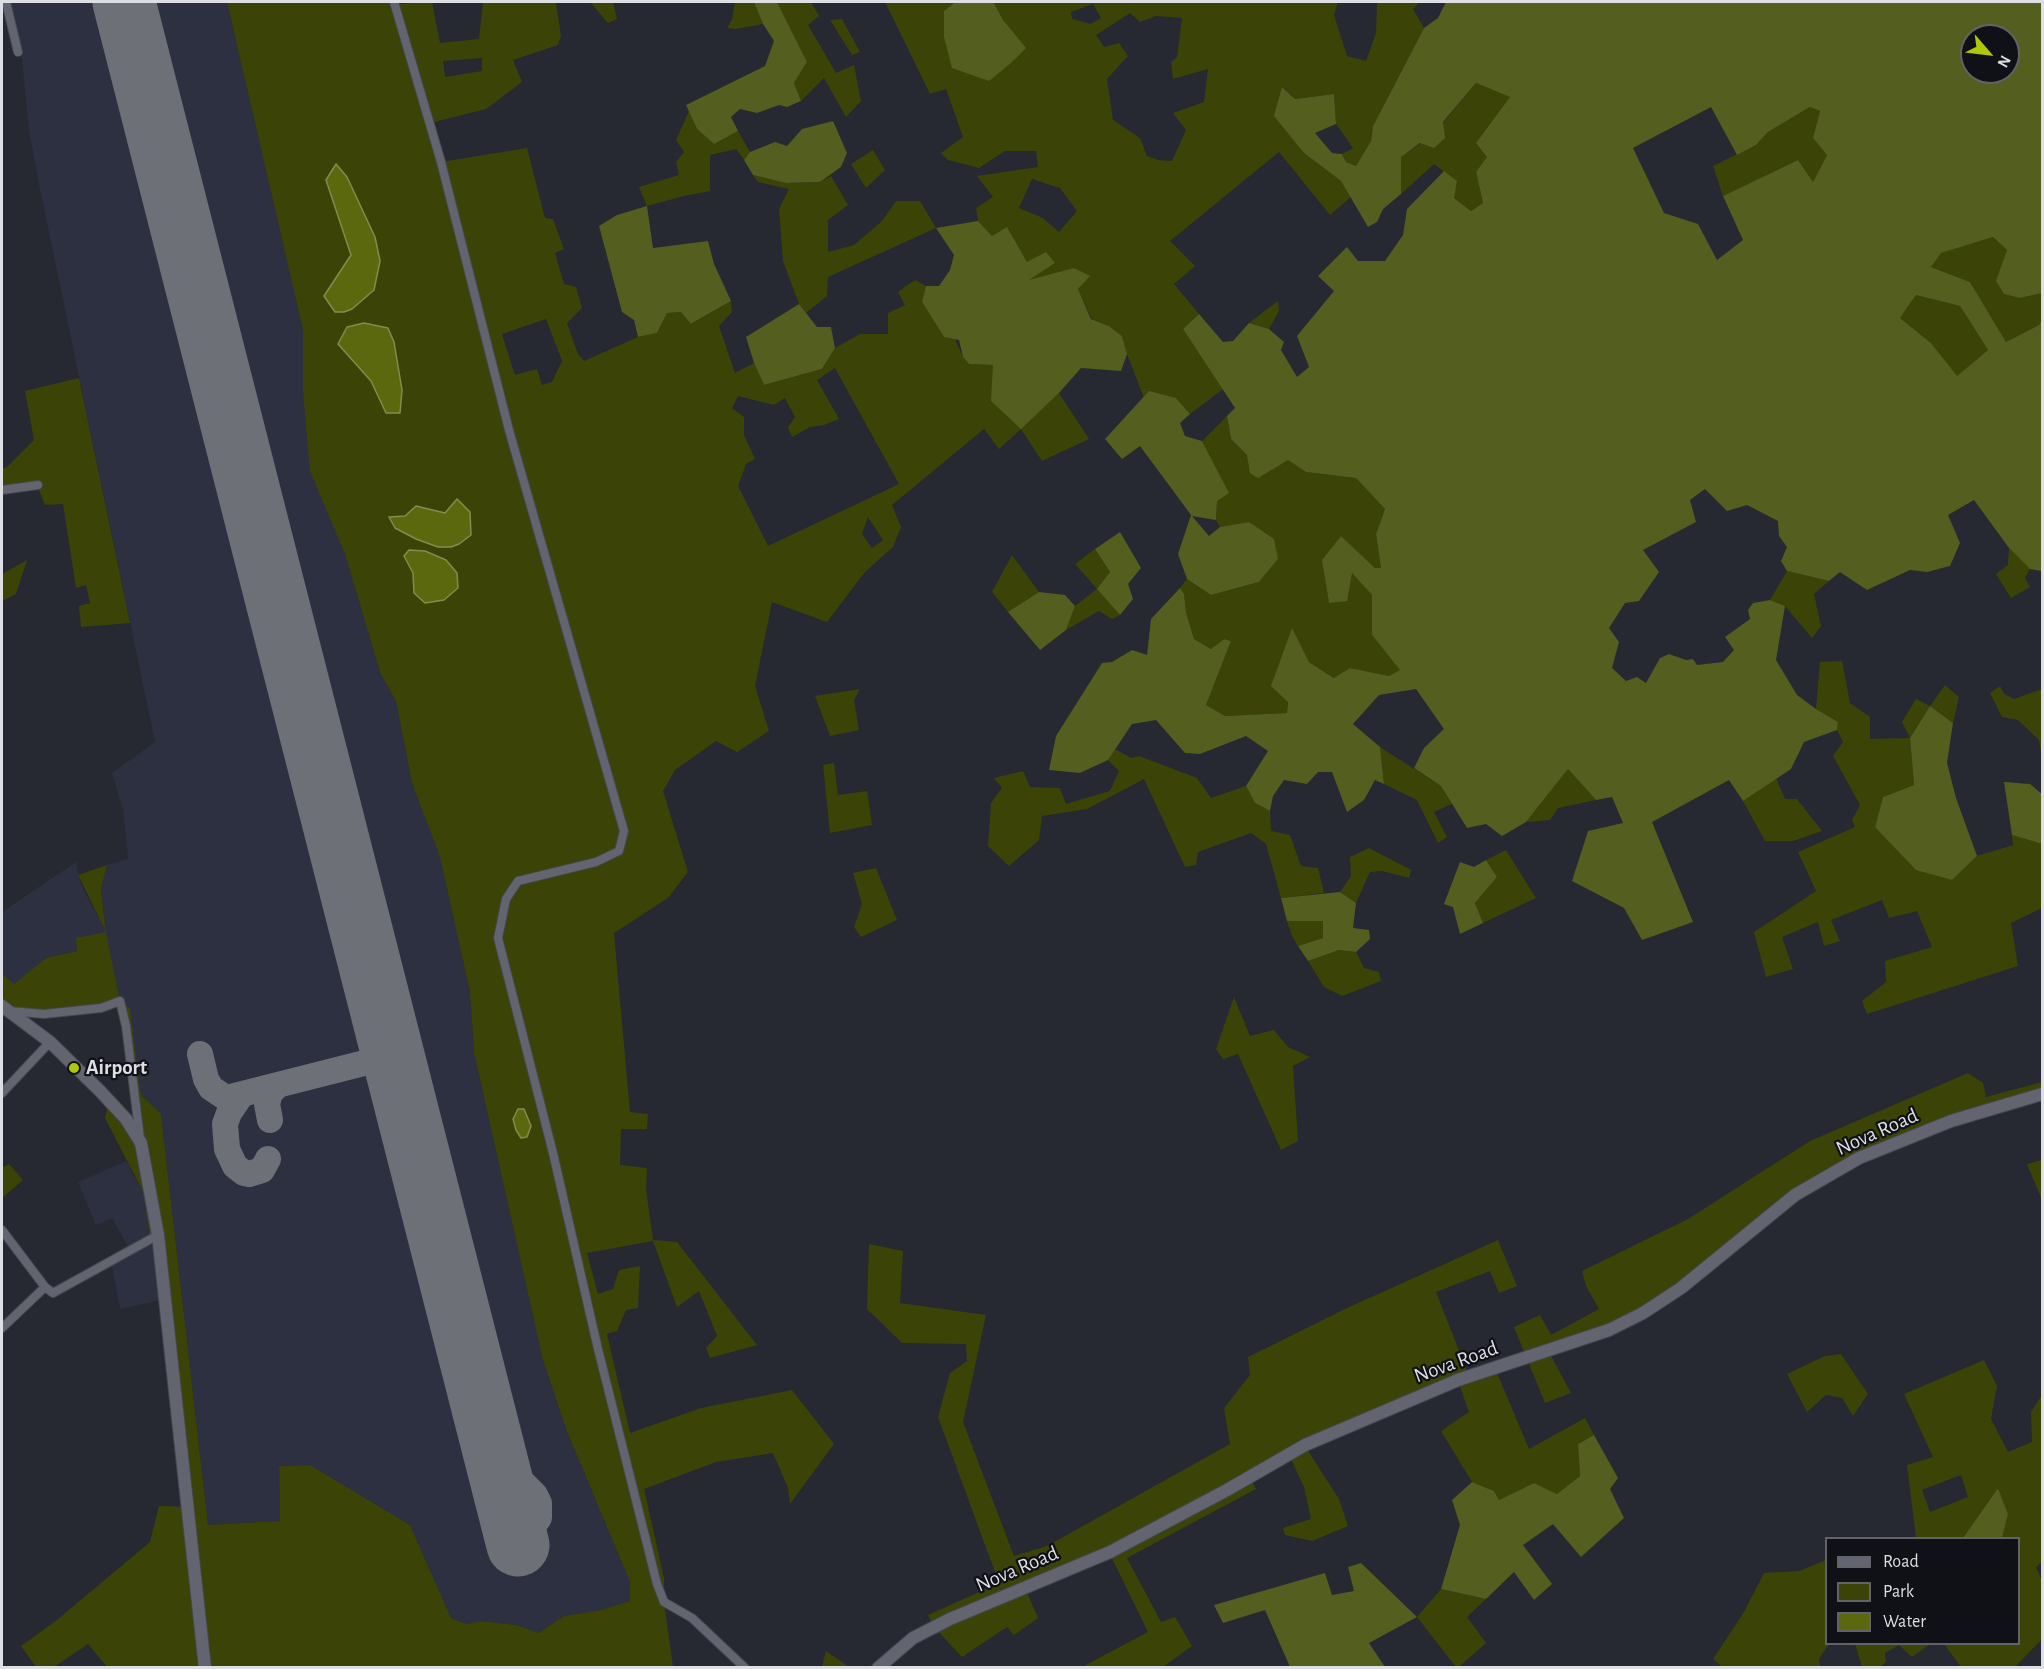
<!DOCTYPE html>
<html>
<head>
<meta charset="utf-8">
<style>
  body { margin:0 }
  #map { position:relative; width:2044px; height:1669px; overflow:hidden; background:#262832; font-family:"Alegreya Sans",sans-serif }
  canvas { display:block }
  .frame { position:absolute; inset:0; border:3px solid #dddfe5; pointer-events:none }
  .legend { position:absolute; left:1825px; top:1537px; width:195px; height:108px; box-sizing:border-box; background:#101116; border:2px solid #626369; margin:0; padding:8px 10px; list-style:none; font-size:18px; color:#dddfe5 }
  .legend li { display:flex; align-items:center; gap:12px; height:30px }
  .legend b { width:30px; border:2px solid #626369 }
  .north { position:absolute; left:1960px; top:24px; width:60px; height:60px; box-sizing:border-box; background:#101116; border:2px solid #626369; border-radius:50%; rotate:118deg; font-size:16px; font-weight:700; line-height:24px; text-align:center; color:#dddfe5 }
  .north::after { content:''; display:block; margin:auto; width:21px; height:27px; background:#aec60b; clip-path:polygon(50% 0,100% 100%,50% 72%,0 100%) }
</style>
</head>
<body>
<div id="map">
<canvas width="2044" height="1669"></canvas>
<div class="frame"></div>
<ul class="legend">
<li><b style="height:8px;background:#626570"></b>Road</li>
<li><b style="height:16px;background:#3b4406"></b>Park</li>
<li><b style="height:16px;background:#5c680d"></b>Water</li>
</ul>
<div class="north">N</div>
</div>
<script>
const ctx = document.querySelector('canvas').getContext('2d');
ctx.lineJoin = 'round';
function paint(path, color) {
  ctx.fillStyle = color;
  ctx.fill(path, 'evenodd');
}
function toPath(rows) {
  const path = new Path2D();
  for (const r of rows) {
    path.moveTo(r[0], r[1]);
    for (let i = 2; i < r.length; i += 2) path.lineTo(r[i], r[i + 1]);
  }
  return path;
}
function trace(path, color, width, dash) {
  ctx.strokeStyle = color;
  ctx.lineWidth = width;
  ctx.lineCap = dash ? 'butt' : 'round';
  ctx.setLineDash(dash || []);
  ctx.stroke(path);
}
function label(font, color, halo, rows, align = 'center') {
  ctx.font = font + ' "Alegreya Sans",sans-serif';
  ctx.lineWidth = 4.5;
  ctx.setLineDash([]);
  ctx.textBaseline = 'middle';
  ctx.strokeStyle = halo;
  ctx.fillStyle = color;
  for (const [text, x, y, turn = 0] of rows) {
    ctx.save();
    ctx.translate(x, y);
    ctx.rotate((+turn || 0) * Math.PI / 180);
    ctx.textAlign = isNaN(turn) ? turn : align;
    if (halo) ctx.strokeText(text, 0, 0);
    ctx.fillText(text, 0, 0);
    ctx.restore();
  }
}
paint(toPath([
  [9,2,227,2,303,330,303,392,332,521,345,554,381,675,396,701,412,783,440,857,470,992,474,1053,543,1360,566,1429,630,1582,630,1601,601,1610,564,1616,539,1633,516,1625,480,1621,468,1624,451,1618,410,1525,310,1465,279,1466,280,1521,208,1525,161,1114,141,1095,130,1009,120,1001,77,951,46,958,14,984,2,974,2,912,76,862,78,875,84,891,106,931,101,889,107,865,128,859,123,809,112,773,155,742,39,184,29,131,21,50],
  [127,1161,133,1175,143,1192,150,1239,158,1235,165,1299,120,1309,111,1261,130,1250,112,1218,96,1225,78,1182]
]), '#2d3040');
paint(toPath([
  [227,2,394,2,395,4,432,2,440,43,479,39,483,2,560,2,556,3,561,36,558,45,513,60,522,82,486,109,430,123,441,162,527,148,545,218,553,219,564,249,555,253,564,284,576,287,582,308,567,323,578,354,584,361,638,337,657,333,667,313,681,312,692,324,731,301,732,312,719,326,735,373,754,363,764,385,822,369,835,348,860,334,888,334,888,313,905,305,898,292,915,280,926,286,922,302,944,337,955,339,963,357,969,364,993,365,1021,428,1059,393,1089,439,1042,461,1021,429,999,449,984,429,892,505,901,527,893,547,865,572,827,622,772,602,755,686,769,731,737,752,716,741,675,770,663,791,688,872,668,898,614,933,630,1112,648,1114,647,1129,621,1129,620,1165,647,1168,646,1189,653,1240,677,1242,757,1345,710,1358,706,1348,717,1336,699,1291,677,1307,653,1241,587,1253,598,1294,613,1289,619,1270,640,1266,638,1308,626,1310,617,1331,607,1334,630,1433,701,1408,792,1390,834,1444,790,1504,788,1488,773,1453,716,1462,644,1489,664,1578,664,1602,673,1667,108,1668,88,1644,54,1667,36,1667,21,1646,57,1620,150,1542,159,1506,189,1507,158,1236,150,1239,143,1192,105,1118,109,1100,140,1141,120,1001,44,1014,2,1006,2,974,14,984,46,958,77,951,76,938,106,932,78,875,107,865,101,889,106,933,120,1001,130,1008,141,1095,161,1114,208,1525,280,1521,279,1466,310,1465,410,1525,451,1618,467,1624,480,1621,516,1625,539,1633,564,1616,601,1610,630,1601,630,1582,566,1429,543,1360,474,1053,470,992,440,857,412,783,396,701,381,675,345,554,310,471,303,392,303,330],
  [482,58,482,71,445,77,443,61],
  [546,319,562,361,552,382,542,385,537,369,515,375,502,334],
  [835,368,899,484,768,546,738,486,746,464,755,459,744,435,744,417,732,408,738,396,774,405,785,398,795,417,788,427,792,437,810,427,824,425,839,419,817,380],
  [868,517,883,540,872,548,862,534],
  [590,2,613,2,617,19,608,23],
  [735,2,754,2,763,24,736,29,727,28,732,19],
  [777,2,811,2,819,16,808,25,836,73,854,65,861,101,846,117,824,78,801,101,794,83,807,62],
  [885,2,955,2,944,11,944,37,1003,20,994,3,990,2,1338,2,1334,15,1347,56,1366,61,1376,33,1377,2,1416,2,1418,4,1413,9,1424,28,1373,126,1371,141,1356,166,1346,162,1342,154,1353,148,1336,124,1334,94,1295,99,1283,87,1304,153,1341,181,1351,197,1330,215,1279,152,1170,241,1195,266,1174,284,1199,314,1183,329,1223,389,1190,414,1176,398,1144,398,1127,354,1122,336,1109,326,1092,319,1078,289,1089,276,1026,281,1055,263,1027,262,1007,228,992,236,978,221,976,208,993,197,977,176,1038,167,1036,151,1005,151,979,168,948,160,941,153,963,137,946,89,930,94],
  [1093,4,1101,18,1091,24,1072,19,1071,12],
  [1130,13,1140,22,1156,16,1182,18,1177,57,1171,62,1173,79,1208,69,1204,102,1173,113,1186,130,1172,161,1158,160,1147,156,1140,138,1113,120,1107,79,1128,56,1119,43,1104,47,1096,35],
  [1032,179,1060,188,1077,211,1059,232,1043,218,1019,208],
  [842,19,860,52,852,55,830,20],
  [1476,83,1511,97,1476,143,1488,157,1476,172,1483,203,1471,211,1453,197,1457,181,1434,164,1401,194,1401,157,1421,143,1443,123],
  [1810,107,1820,111,1813,138,1827,155,1813,182,1798,160,1723,196,1713,166,1756,145,1768,132],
  [689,111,697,129,714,144,738,131,750,152,744,160,736,149,710,155,710,191,684,196,647,206,639,187,679,175,676,162,684,152,676,140],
  [873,150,885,170,866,188,851,164],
  [753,175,787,183,820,182,831,176,848,205,828,220,828,252,854,245,882,221,896,201,920,201,936,228,828,277,827,296,806,313,799,304,783,261,779,209,789,189,758,182],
  [1993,237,2007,250,2004,260,2020,298,2042,293,2042,320,2039,325,2006,342,1970,282,1931,267,1940,253],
  [1916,295,1960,306,1988,350,1956,377,1931,343,1900,318],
  [1278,301,1279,311,1269,329,1249,323],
  [79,378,130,623,81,627,79,606,90,603,86,585,76,588,63,504,45,505,37,485,2,490,2,468,6,468,34,440,25,391],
  [1227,416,1231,439,1247,455,1288,460,1306,472,1356,478,1385,509,1376,534,1381,568,1375,568,1341,536,1323,560,1329,603,1352,572,1372,595,1372,635,1401,670,1389,676,1350,668,1335,678,1309,662,1292,629,1287,713,1225,716,1206,705,1231,641,1224,639,1211,649,1194,639,1186,612,1184,594,1180,588,1187,579,1211,595,1259,582,1278,559,1250,522,1220,527,1216,520,1217,501,1228,492,1202,441],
  [2009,548,2030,569,2025,578,2030,587,2011,598,1996,574,2008,565],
  [1095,549,1110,572,1098,589,1120,615,1112,619,1099,611,1066,630,1075,606,1097,589,1075,564],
  [1012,555,1039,592,1008,612,992,592],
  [27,560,16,594,2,601,2,574],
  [1787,571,1829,581,1814,594,1821,626,1812,638,1785,606,1770,600],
  [1842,661,1850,703,1870,717,1870,739,1910,738,1902,722,1916,699,1930,706,1945,685,1959,697,1953,723,1930,706,1910,738,1914,785,1883,797,1875,827,1894,844,1952,880,1977,856,2013,845,2012,835,2042,844,2042,908,2011,923,2018,966,1867,1014,1862,1001,1886,982,1885,961,1932,947,1917,911,1889,918,1882,900,1831,920,1840,941,1824,946,1818,922,1782,937,1793,969,1766,977,1754,932,1816,891,1798,852,1855,827,1852,820,1860,805,1833,756,1843,742,1837,730,1838,722,1816,709,1820,662],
  [2000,686,2004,694,2014,699,2042,689,2042,758,2039,740,2018,720,2002,717,1990,693],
  [860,689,854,700,859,730,830,736,815,696],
  [1380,747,1441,786,1452,804,1434,812,1447,837,1438,843,1417,800,1384,784],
  [1115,749,1131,758,1139,756,1197,778,1211,798,1246,786,1255,803,1270,811,1271,831,1290,835,1301,866,1318,868,1324,893,1281,898,1266,844,1251,833,1198,852,1196,865,1185,867,1144,779,1087,809,1042,816,1039,840,1009,866,988,846,991,803,1002,788,994,778,1023,771,1030,787,1060,788,1066,804,1110,791,1119,771,1108,760],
  [834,763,838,795,867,791,872,825,830,833,823,765],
  [1568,769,1596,800,1558,808,1550,820,1526,822],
  [1776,778,1785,799,1797,799,1822,831,1793,841,1765,841,1743,801],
  [1369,848,1411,870,1409,878,1382,871,1370,872,1356,903,1340,892,1351,876,1350,857],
  [1506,850,1536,898,1483,923,1475,903,1497,877,1486,860],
  [876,868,897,920,861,937,854,927,862,904,853,873],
  [1287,921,1323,921,1323,938,1298,946,1292,936],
  [1339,950,1356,952,1364,968,1379,972,1381,981,1342,996,1324,987,1308,961],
  [1234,997,1250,1036,1274,1030,1288,1047,1310,1057,1293,1066,1298,1141,1281,1150,1238,1054,1223,1059,1216,1049],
  [1968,1073,1983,1083,1986,1097,2042,1082,2042,1094,1859,1158,1795,1195,1643,1313,1549,1352,1571,1393,1545,1403,1514,1327,1540,1315,1551,1335,1599,1309,1586,1286,1582,1271,1688,1219,1810,1141],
  [2042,1160,2042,1200,2027,1164],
  [9,1164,23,1180,2,1198,2,1168],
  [1498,1240,1517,1286,1499,1293,1490,1271,1436,1292,1469,1376,1495,1368,1529,1449,1585,1418,1594,1435,1578,1444,1580,1476,1557,1494,1534,1483,1499,1500,1494,1491,1472,1482,1441,1431,1469,1412,1458,1381,1305,1446,1339,1499,1348,1526,1312,1541,1285,1535,1283,1528,1311,1519,1304,1487,1289,1455,1250,1477,1256,1489,1127,1558,1161,1622,1175,1617,1192,1646,1163,1667,1082,1667,1148,1632,1109,1552,1025,1588,1038,1618,1014,1635,1007,1627,962,1657,934,1627,928,1615,999,1583,938,1417,950,1373,967,1361,966,1344,902,1343,867,1309,869,1244,903,1251,900,1303,986,1315,963,1422,1014,1556,1047,1546,1230,1444,1224,1408,1250,1375,1248,1357,1347,1308],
  [1841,1354,1868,1394,1853,1416,1842,1398,1826,1395,1807,1412,1787,1374,1825,1356],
  [1984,1360,1997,1386,1991,1419,2008,1452,2032,1442,2031,1412,2042,1395,2042,1562,2036,1567,2042,1581,2042,1639,2015,1667,1961,1667,1944,1644,2018,1644,2018,1538,2002,1538,2008,1514,1998,1488,1963,1538,1916,1538,1907,1465,1933,1457,1904,1394],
  [1961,1475,1968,1497,1930,1512,1922,1490],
  [1826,1560,1826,1644,1829,1644,1819,1659,1820,1667,1722,1667,1713,1659,1744,1612,1764,1573,1799,1571],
  [1441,1589,1486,1599,1467,1617,1486,1643,1459,1667,1456,1667,1417,1617],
  [1855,1644,1930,1644,1912,1657,1899,1645,1885,1653,1886,1662,1879,1668,1862,1667],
  [826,1651,849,1667,822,1667]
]), '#3b4406');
paint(toPath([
  [754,2,777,2,807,62,794,83,801,101,787,107,779,105,757,113,740,109,731,117,738,131,714,144,697,129,686,105,765,66,774,41,763,24],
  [955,2,994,3,1003,20,1026,48,1011,63,989,81,952,68,944,37,944,11],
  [1446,2,2042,2,2042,293,2020,298,2004,294,1996,281,2007,250,1993,237,1941,253,1931,267,1970,282,2006,342,2039,325,2042,320,2042,571,2030,569,2009,548,1974,500,1948,515,1960,543,1950,566,1927,572,1910,570,1867,590,1840,572,1829,581,1787,571,1781,561,1787,547,1779,536,1778,521,1747,505,1727,511,1705,489,1690,500,1696,522,1643,550,1659,572,1639,601,1625,603,1609,628,1619,642,1612,668,1626,681,1637,677,1646,683,1660,658,1669,654,1686,660,1693,659,1697,665,1723,662,1734,650,1725,637,1750,619,1748,610,1753,603,1770,600,1785,606,1776,660,1797,695,1816,709,1838,722,1837,730,1804,742,1791,769,1743,801,1729,780,1652,822,1693,922,1642,940,1624,908,1572,881,1588,831,1623,823,1612,797,1596,800,1568,769,1526,822,1502,836,1486,824,1467,828,1441,786,1414,768,1424,748,1444,729,1416,689,1379,695,1353,724,1380,747,1384,784,1375,780,1364,800,1347,812,1332,772,1318,772,1307,784,1284,780,1273,796,1270,811,1255,803,1246,786,1268,751,1246,736,1200,754,1185,753,1156,720,1132,724,1108,760,1080,773,1049,770,1056,736,1102,663,1112,662,1132,650,1147,655,1151,619,1180,588,1184,594,1186,612,1194,639,1211,649,1224,639,1231,641,1206,705,1225,716,1287,713,1288,702,1271,686,1292,628,1309,662,1334,678,1350,668,1389,676,1400,670,1372,635,1372,595,1352,573,1347,601,1329,603,1322,560,1341,536,1375,568,1381,568,1376,534,1385,509,1356,478,1306,472,1288,460,1258,478,1250,473,1247,455,1231,439,1227,416,1235,408,1183,329,1199,314,1223,342,1233,341,1249,323,1269,329,1284,342,1281,350,1297,377,1309,367,1297,336,1334,291,1318,276,1347,247,1358,261,1385,261,1403,235,1407,209,1444,171,1457,181,1454,198,1471,211,1483,203,1476,172,1487,157,1476,143,1510,97,1476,83,1443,122,1445,138,1434,148,1420,143,1401,157,1401,194,1383,209,1377,222,1368,227,1341,181,1304,153,1274,116,1282,87,1295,99,1334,94,1336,124,1315,133,1332,153,1342,154,1346,162,1356,166,1371,141,1373,126,1424,28,1438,18],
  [1972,36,2008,36,2008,72,1972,72],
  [1711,107,1737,155,1756,145,1768,132,1810,107,1820,111,1813,138,1827,155,1813,182,1798,160,1723,196,1743,240,1717,260,1698,224,1664,213,1633,148],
  [1916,295,1960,306,1988,350,1957,376,1931,343,1900,318],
  [833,121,847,153,841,167,820,182,786,183,753,175,744,160,750,152,775,142,787,146,802,129],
  [647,206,653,248,708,241,714,264,731,301,691,324,681,312,667,313,657,333,638,337,634,320,622,312,599,226,617,215],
  [978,221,992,236,1007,227,1027,262,1046,252,1055,263,1029,280,1074,268,1090,276,1078,289,1091,319,1109,326,1122,336,1127,354,1121,371,1081,368,1059,393,1021,429,991,401,993,365,969,364,963,357,959,340,944,337,922,302,926,286,939,286,950,270,954,255,936,228],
  [799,304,817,327,831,327,835,348,822,369,764,385,754,363,746,337],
  [1149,391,1176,398,1190,414,1180,423,1185,436,1202,441,1229,493,1217,501,1216,520,1192,516,1209,536,1220,527,1249,522,1274,539,1278,559,1259,582,1211,595,1187,579,1178,554,1191,515,1140,446,1122,459,1105,439],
  [1120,532,1141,568,1128,584,1133,599,1120,615,1097,589,1110,572,1095,549],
  [1039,592,1065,595,1075,606,1066,630,1040,650,1008,612],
  [1930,706,1953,723,1947,763,1956,798,1977,856,1952,880,1916,870,1875,827,1883,797,1914,785,1910,738],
  [2004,782,2030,784,2042,794,2042,844,2012,835],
  [1486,860,1497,877,1475,903,1483,923,1460,934,1453,907,1444,904,1460,862,1474,867],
  [1340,892,1356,903,1353,928,1369,930,1370,939,1356,952,1339,950,1308,961,1298,946,1323,938,1323,921,1287,921,1281,898],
  [1594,1435,1618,1478,1610,1489,1624,1518,1581,1557,1553,1524,1523,1545,1552,1584,1534,1600,1514,1572,1486,1599,1441,1589,1460,1525,1452,1500,1472,1482,1494,1491,1499,1500,1534,1483,1557,1494,1580,1476,1578,1444],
  [1998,1488,2008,1514,2002,1538,1963,1538],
  [1361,1563,1417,1617,1369,1643,1385,1667,1290,1667,1265,1610,1223,1623,1214,1605,1325,1573,1332,1595,1354,1591,1348,1567]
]), '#535e1f');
const water = toPath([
  [336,164,347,177,375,237,380,261,374,290,352,309,344,312,335,312,324,296,351,255,326,180,336,164],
  [364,323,388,328,394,342,402,390,400,413,386,413,371,381,338,344,347,327,364,323],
  [457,499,470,512,471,535,459,544,451,547,438,547,416,539,395,528,389,517,405,516,416,506,445,513,457,499],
  [409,550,425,551,446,560,457,573,458,588,444,600,425,603,414,593,413,573,404,556,409,550],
  [518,1109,524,1109,531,1126,527,1137,521,1138,516,1130,513,1119,518,1109]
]);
paint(water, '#5c680d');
trace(water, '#838c4e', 1.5);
trace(toPath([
  [200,1054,206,1079,211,1088,226,1098,242,1094],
  [376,1060,389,1065,399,1077],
  [270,1120,267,1104,270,1093,278,1085],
  [268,1159,262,1170,249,1174,244,1173,235,1166,227,1149,225,1124,229,1113,242,1094,376,1060,386,1049,388,1040,385,1022],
  [495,1455,535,1495,539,1503,539,1518,528,1532,516,1535,510,1534,501,1530,495,1524,493,1517,492,1505,500,1483,501,1475]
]), '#6e7078', 26);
trace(toPath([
  [124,2,518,1545]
]), '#6e7078', 63);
const street = toPath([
  [6,2,18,52],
  [394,2,441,162,509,430,624,831,619,851,596,862,518,881,506,899,498,938,553,1153,598,1349,657,1584,664,1602,692,1618,745,1668],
  [2,490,38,485],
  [9,1011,44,1014,101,1008,120,1001,126,1026,140,1138],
  [2,1093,50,1042],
  [2,1230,45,1287],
  [2,1328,45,1287,53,1293,158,1235]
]);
const secondary = toPath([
  [2,1006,50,1042,100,1091,126,1119,141,1143,158,1235,205,1668],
  [878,1668,913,1638,950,1619,1110,1552,1227,1490,1305,1445,1458,1380,1609,1330,1643,1313,1681,1288,1795,1195,1859,1158,1951,1121,2042,1094]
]);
trace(street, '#45474f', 10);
trace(secondary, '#45474f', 14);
trace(street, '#626570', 8);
trace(secondary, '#626570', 12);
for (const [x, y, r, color] of [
  [74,1068,6,"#aec60b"]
]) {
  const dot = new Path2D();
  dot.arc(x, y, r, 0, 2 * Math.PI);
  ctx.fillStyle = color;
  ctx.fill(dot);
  trace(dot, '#101116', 2);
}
label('bold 21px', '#dddfe5', '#101116', [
  ["Airport",86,1068]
], 'left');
label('21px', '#dddfe5', '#101116', [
  ["Nova Road",1877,1132,-24],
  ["Nova Road",1456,1362,-20],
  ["Nova Road",1017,1569,-23]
]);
</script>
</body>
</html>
